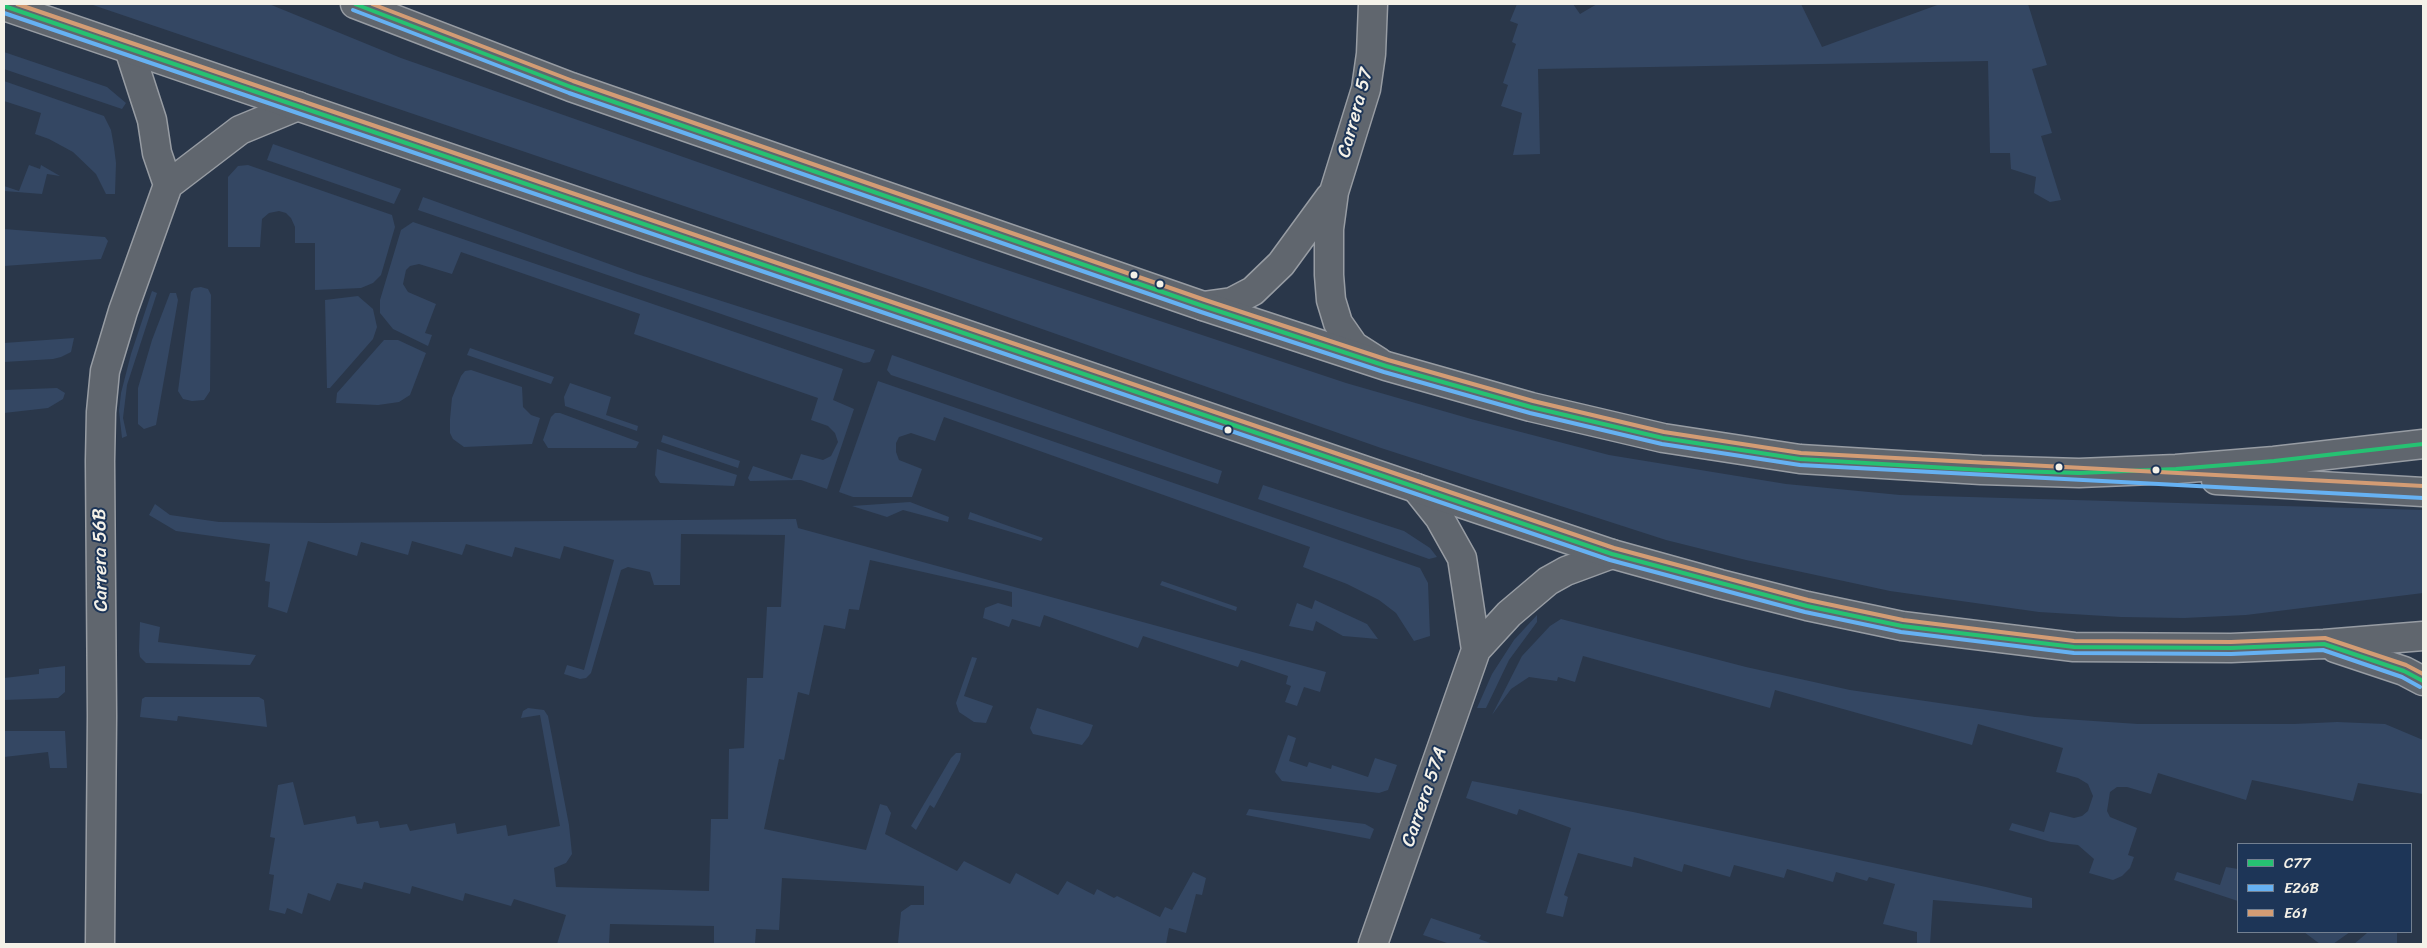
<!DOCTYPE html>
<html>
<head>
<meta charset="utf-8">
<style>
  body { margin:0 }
  #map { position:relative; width:2427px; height:948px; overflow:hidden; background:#2a374a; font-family:Sriracha,sans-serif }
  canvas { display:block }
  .frame { position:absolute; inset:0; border:5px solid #f4f1e8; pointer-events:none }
  .legend { position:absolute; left:2237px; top:843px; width:175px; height:90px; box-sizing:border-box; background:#1d3557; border:1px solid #738091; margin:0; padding:6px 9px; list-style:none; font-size:15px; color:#f4f1e8 }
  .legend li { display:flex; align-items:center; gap:10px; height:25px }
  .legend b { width:25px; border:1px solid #738091 }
</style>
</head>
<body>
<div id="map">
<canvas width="2427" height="948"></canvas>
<div class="frame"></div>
<ul class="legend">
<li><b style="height:6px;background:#26c172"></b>C77</li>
<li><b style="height:6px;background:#66b1f2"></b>E26B</li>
<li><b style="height:6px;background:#d39c74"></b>E61</li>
</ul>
</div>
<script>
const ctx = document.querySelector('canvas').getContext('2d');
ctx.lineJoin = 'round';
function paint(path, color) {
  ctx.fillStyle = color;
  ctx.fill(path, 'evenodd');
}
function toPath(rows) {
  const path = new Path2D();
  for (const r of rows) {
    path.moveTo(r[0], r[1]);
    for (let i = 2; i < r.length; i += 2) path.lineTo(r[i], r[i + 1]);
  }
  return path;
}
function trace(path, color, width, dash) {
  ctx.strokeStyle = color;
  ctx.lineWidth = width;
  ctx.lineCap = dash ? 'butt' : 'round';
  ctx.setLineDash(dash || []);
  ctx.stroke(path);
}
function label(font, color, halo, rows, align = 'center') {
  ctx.font = font + ' Sriracha,sans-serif';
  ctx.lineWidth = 4;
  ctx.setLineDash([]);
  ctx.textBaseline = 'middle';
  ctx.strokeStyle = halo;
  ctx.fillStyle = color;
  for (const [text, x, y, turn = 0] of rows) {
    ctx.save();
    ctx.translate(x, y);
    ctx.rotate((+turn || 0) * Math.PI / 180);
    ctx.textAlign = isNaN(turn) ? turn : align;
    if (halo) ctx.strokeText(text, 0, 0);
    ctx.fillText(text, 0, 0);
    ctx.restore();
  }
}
paint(toPath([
  [90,4,269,4,401,58,977,260,1346,383,1471,419,1609,455,1786,484,1900,495,2423,510,2423,593,2246,615,2184,618,2121,617,2039,612,1890,591,1746,560,1666,540,1381,448,928,289],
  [1517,4,1573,4,1580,14,1597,4,1801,4,1822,47,1940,4,2028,4,2047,65,2032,69,2052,133,2041,136,2061,200,2050,202,2034,193,2036,177,2011,169,2010,153,1990,153,1988,61,1538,69,1540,154,1513,155,1522,113,1501,106,1508,85,1503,83,1516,44,1512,42,1518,24,1510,21],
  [4,52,107,87,126,103,122,109,4,69],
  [4,81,104,116,111,130,114,147,116,163,115,194,106,194,96,174,73,152,49,139,35,134,41,113,4,101],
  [273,144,401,189,394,204,267,160],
  [29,165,40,169,41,165,60,176,47,174,42,194,4,191,4,186,19,191],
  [248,165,392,215,395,227,381,275,373,283,361,288,315,290,315,243,295,243,295,227,291,218,286,213,279,211,269,213,262,219,260,247,228,247,228,177,238,166],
  [423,197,637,274,875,350,870,362,864,363,418,210],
  [413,222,843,369,833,400,854,409,827,489,801,480,750,481,748,478,753,466,792,479,801,454,823,460,831,456,838,442,835,433,828,426,811,420,818,398,634,334,640,314,461,252,452,274,419,264,410,266,406,270,403,284,408,292,436,304,425,333,432,335,428,346,393,329,380,313,380,300,401,230],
  [4,229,105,237,108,241,101,259,4,266],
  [201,287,208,289,211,295,210,391,204,400,192,401,183,399,178,391,191,292,194,288],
  [152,291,157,293,127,385,123,418,127,436,122,438,119,411,121,393,131,354],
  [170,293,176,293,178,300,156,425,144,429,138,424,138,388,152,340],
  [358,296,373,309,377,327,373,339,330,388,327,388,325,300],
  [74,338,71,352,61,357,53,359,4,362,4,343],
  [384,340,398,340,426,353,410,395,399,402,378,405,336,403,337,393],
  [470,348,513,363,554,377,551,384,467,355],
  [892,355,1222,471,1218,484,891,375,887,370],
  [471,370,522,387,523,407,531,415,540,418,532,444,464,447,453,439,450,433,450,419,452,398,461,376,465,371],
  [878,381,1420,568,1428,583,1430,636,1414,641,1396,613,1379,600,1347,584,1303,567,1310,547,944,417,935,441,911,433,899,437,896,443,896,452,899,460,922,469,912,497,853,497,839,492],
  [570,383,611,397,606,415,638,426,637,431,565,406,564,397],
  [57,388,65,393,63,399,48,408,4,413,4,390],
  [555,413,560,413,639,442,636,448,548,448,543,440,551,417],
  [663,435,740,461,738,468,661,442],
  [657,449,737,475,734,486,660,483,655,475],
  [1263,485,1404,531,1430,548,1437,557,1429,559,1258,499],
  [910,502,949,517,948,522,903,510,887,517,852,506],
  [155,504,170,515,219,522,323,523,796,519,798,528,1326,672,1320,692,1304,687,1297,706,1285,702,1291,686,1286,684,1288,676,1241,660,1238,667,1143,636,1138,648,1044,615,1040,627,1012,619,1009,627,983,618,985,608,998,603,1012,607,1012,592,870,560,859,610,849,609,845,629,824,625,809,695,798,692,784,760,779,759,764,829,866,850,880,804,887,806,891,813,885,834,957,871,964,861,1010,884,1016,873,1058,895,1067,881,1094,895,1097,889,1114,898,1117,896,1160,917,1165,907,1172,910,1193,872,1206,878,1202,895,1196,894,1186,933,1169,928,1166,944,898,943,901,912,911,905,924,905,924,886,782,878,779,930,756,929,755,944,714,944,714,926,610,924,609,944,557,944,566,915,514,899,511,906,465,893,463,901,412,886,410,894,364,882,362,889,337,883,330,901,308,893,302,914,287,908,285,914,269,910,274,875,269,874,275,838,270,837,278,785,293,782,304,825,355,816,357,824,378,821,380,828,407,824,410,831,455,823,457,834,506,825,508,836,560,826,540,715,521,718,523,711,528,708,544,710,548,716,569,825,572,854,566,863,554,868,556,887,709,891,711,819,728,819,729,749,744,748,747,678,763,678,767,607,781,607,785,535,681,534,680,585,654,585,650,572,628,567,621,570,591,673,586,678,580,679,564,674,567,665,584,670,614,560,564,546,560,559,515,547,512,557,466,544,462,555,412,541,408,555,361,542,357,556,308,541,287,613,268,607,270,582,265,581,270,544,176,531,149,515],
  [970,512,1003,524,1043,538,1041,541,968,519],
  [1162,581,1237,607,1236,611,1160,585],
  [1315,600,1367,624,1378,639,1343,636,1316,621,1313,631,1289,626,1297,603,1312,609],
  [1537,615,1537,622,1509,660,1486,708,1477,708,1492,674,1514,640],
  [1561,619,1746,667,1850,690,2035,717,2138,724,2294,724,2337,722,2385,724,2423,740,2423,794,2358,783,2353,801,2252,780,2246,800,2158,773,2151,794,2127,787,2117,787,2110,792,2107,811,2110,817,2137,828,2128,855,2134,857,2130,868,2122,876,2113,880,2089,873,2094,859,2078,845,2051,842,2009,830,2012,823,2044,832,2050,812,2074,818,2082,816,2088,811,2093,796,2088,784,2078,778,2056,772,2063,748,1978,724,1972,745,1775,690,1770,708,1583,656,1575,682,1558,677,1557,681,1529,677,1511,689,1492,715,1522,656,1550,626],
  [140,622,160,627,158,642,256,655,250,665,146,663,140,657,139,651],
  [972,657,977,658,964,696,993,706,986,723,974,722,959,712,956,703],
  [65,666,65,692,58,698,4,700,4,678,39,674,39,669],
  [145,697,259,697,264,700,267,727,178,716,177,721,140,717,142,699],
  [1037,708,1093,725,1089,736,1082,745,1033,734,1030,728],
  [4,731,65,731,67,768,50,768,48,752,4,757],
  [1288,735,1296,738,1289,761,1307,767,1309,762,1331,769,1332,765,1368,777,1375,758,1397,765,1388,790,1379,793,1282,781,1275,772],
  [956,753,961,753,960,760,934,808,930,805,916,830,911,826,951,758],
  [1472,781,1633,812,1986,887,2032,898,2032,908,1933,900,1930,944,1917,944,1917,932,1883,924,1895,884,1869,877,1867,881,1836,872,1833,882,1787,869,1784,878,1734,865,1730,877,1684,864,1682,872,1634,857,1632,867,1578,853,1564,895,1568,897,1563,917,1546,913,1571,828,1519,809,1517,815,1466,798],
  [1249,809,1365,824,1374,829,1370,839,1246,815],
  [2226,867,2238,869,2238,901,2174,880,2177,872,2220,885],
  [1431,918,1481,935,1479,939,1493,944,1450,944,1423,935],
  [2304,932,2350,932,2333,944,2320,944],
  [2367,933,2397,933,2397,944,2354,944]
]), '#344763');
const minor = toPath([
  [1373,4,1371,54,1366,89,1334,192,1329,229,1329,275,1331,300,1338,323,1354,346,1379,362],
  [129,49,152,120,157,153,168,185],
  [1203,306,1232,302,1253,291,1281,264,1330,197],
  [1416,488,1439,517,1462,558,1476,650],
  [100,944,102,716,100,461,101,412,105,371,123,311,168,185,240,130,298,106],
  [1373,944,1476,650,1509,614,1548,581,1566,571,1612,554]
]);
const major = toPath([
  [355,4,571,87,1203,306,1386,366,1531,407,1663,438,1800,459,1981,470,2079,473,2176,469,2274,461,2423,444],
  [4,6,1416,488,1612,554,1720,584,1807,606,1902,626,2074,647,2231,648,2324,644,2423,636],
  [2216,480,2423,492],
  [2335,648,2404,671,2423,681]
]);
trace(minor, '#979ca3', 31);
trace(major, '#979ca3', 31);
trace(minor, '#60666e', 28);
trace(major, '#60666e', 28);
trace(toPath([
  [355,4,571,87,1203,306,1386,366,1531,407,1663,438,1800,459,1981,470,2079,473,2176,469,2274,461,2423,444],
  [4,6,1612,554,1807,606,1902,626,2074,647,2231,648,2324,644,2404,671,2423,681]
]), '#26c172', 4);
trace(toPath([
  [353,10,569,93,1201,312,1384,372,1530,413,1662,444,1800,465,2423,498],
  [4,13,1610,560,1805,612,1901,632,2074,653,2231,654,2323,650,2402,677,2420,687]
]), '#66b1f2', 4);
trace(toPath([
  [17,4,1614,548,1808,600,1903,620,2074,641,2231,642,2325,638,2406,665,2423,674],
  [372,4,573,81,1205,300,1388,360,1533,401,1664,432,1801,453,2423,486]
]), '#d39c74', 4);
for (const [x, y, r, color] of [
  [1134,275,4.5,"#f4f1e8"],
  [1160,284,4.5,"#f4f1e8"],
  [1228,430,4.5,"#f4f1e8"],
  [2059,467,4.5,"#f4f1e8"],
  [2156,470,4.5,"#f4f1e8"]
]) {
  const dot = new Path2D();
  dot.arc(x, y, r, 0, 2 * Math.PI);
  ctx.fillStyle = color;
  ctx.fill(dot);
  trace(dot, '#1d3557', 2);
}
label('19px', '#f4f1e8', '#1d3557', [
  ["Carrera 57",1356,113,-75],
  ["Carrera 56B",101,560,-91],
  ["Carrera 57A",1425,797,-71]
]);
</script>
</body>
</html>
